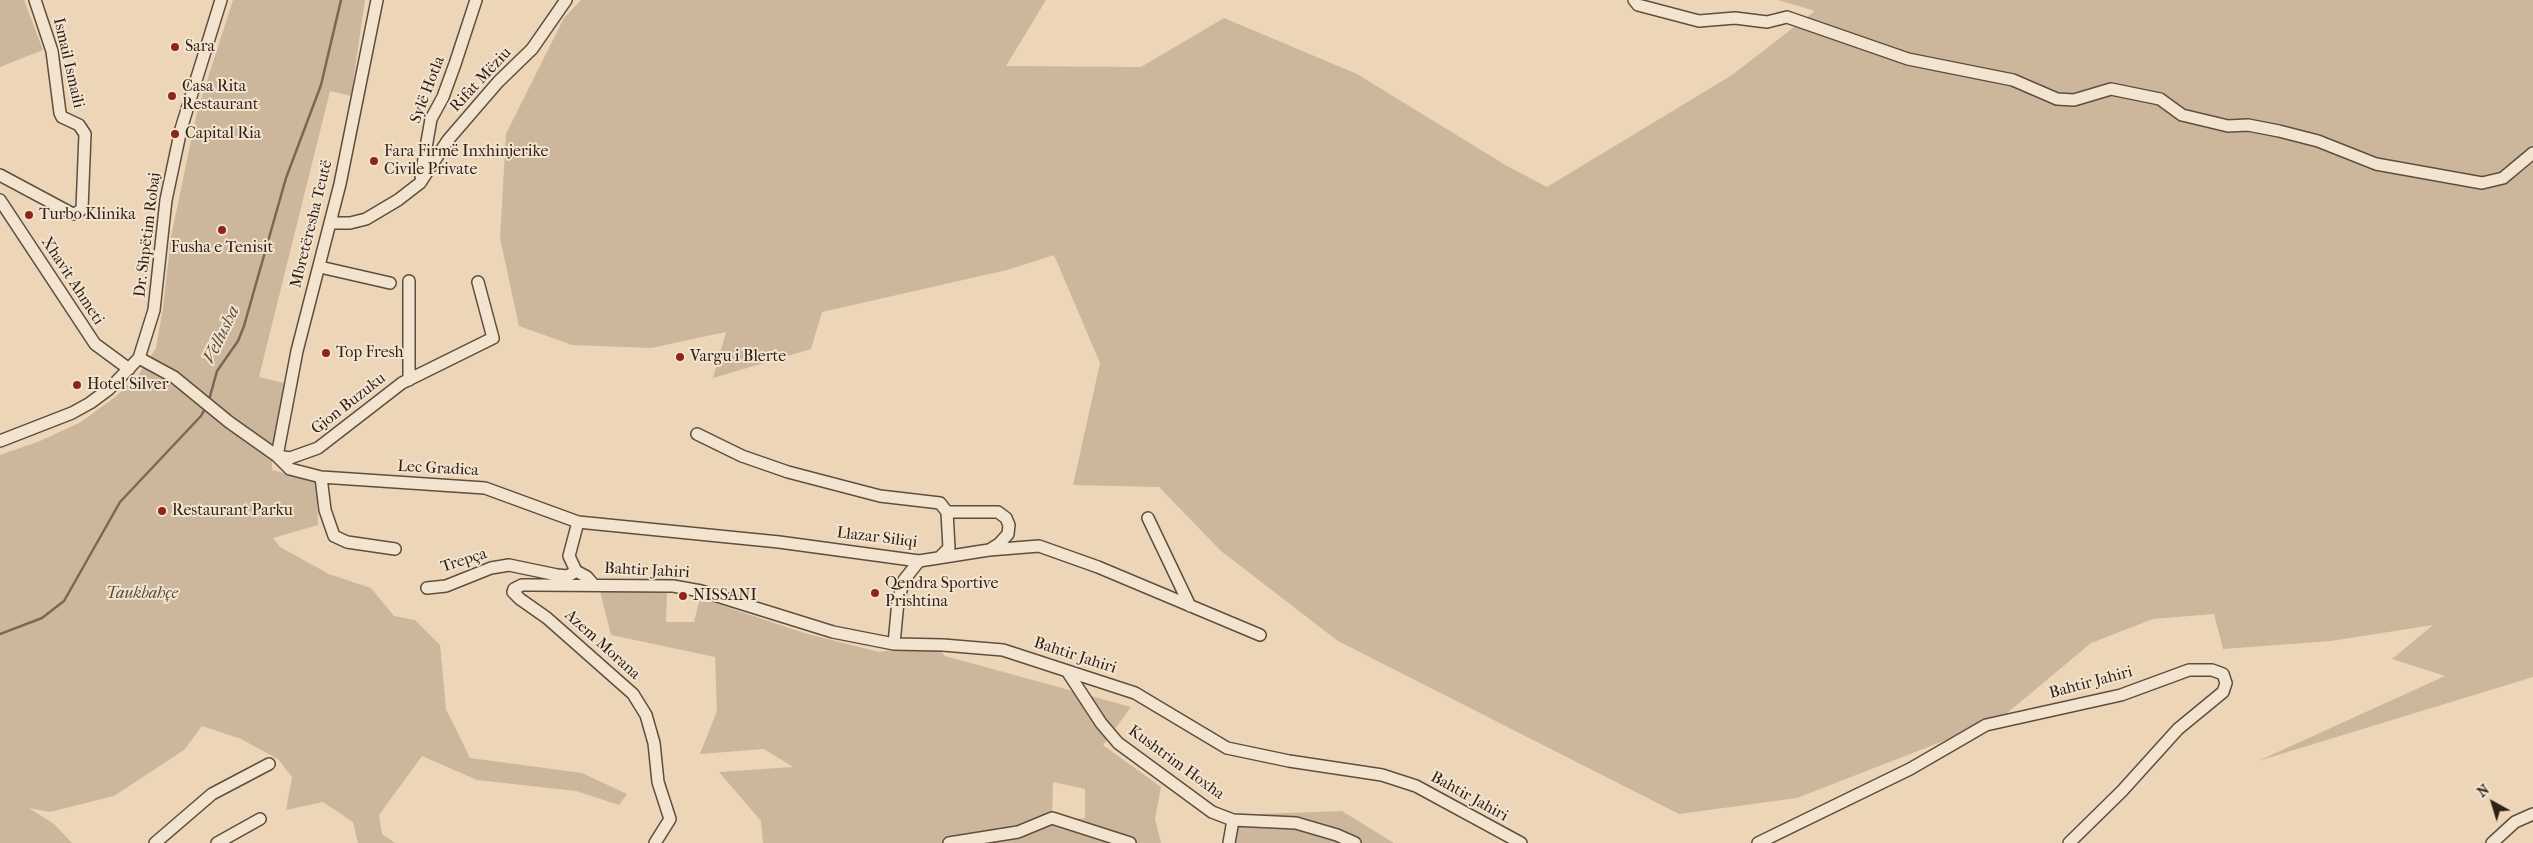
<!DOCTYPE html>
<html>
<head>
<meta charset="utf-8">
<style>
  body { margin:0 }
  #map { position:relative; width:2533px; height:843px; overflow:hidden; background:#edd6b7; font-family:"IM FELL French Canon",serif }
  canvas { display:block }
  .north { position:absolute; left:2468px; top:778px; width:50px; height:50px; -webkit-text-stroke:4px #f3e4d0; paint-order:stroke; rotate:321deg; font-size:14px; font-weight:700; line-height:20px; text-align:center; color:#2d2018 }
  .north::after { content:''; display:block; margin:auto; width:18px; height:22px; background:#2d2018; clip-path:polygon(50% 0,100% 100%,50% 72%,0 100%) }
</style>
</head>
<body>
<div id="map">
<canvas width="2533" height="843"></canvas>
<div class="north">N</div>
</div>
<script>
const ctx = document.querySelector('canvas').getContext('2d');
ctx.lineJoin = 'round';
function paint(path, color) {
  ctx.fillStyle = color;
  ctx.fill(path, 'evenodd');
}
function toPath(rows) {
  const path = new Path2D();
  for (const r of rows) {
    path.moveTo(r[0], r[1]);
    for (let i = 2; i < r.length; i += 2) path.lineTo(r[i], r[i + 1]);
  }
  return path;
}
function trace(path, color, width, dash) {
  ctx.strokeStyle = color;
  ctx.lineWidth = width;
  ctx.lineCap = dash ? 'butt' : 'round';
  ctx.setLineDash(dash || []);
  ctx.stroke(path);
}
function label(font, color, halo, rows, align = 'center') {
  ctx.font = font + ' "IM FELL French Canon",serif';
  ctx.lineWidth = 4;
  ctx.setLineDash([]);
  ctx.textBaseline = 'middle';
  ctx.strokeStyle = halo;
  ctx.fillStyle = color;
  for (const [text, x, y, turn = 0] of rows) {
    ctx.save();
    ctx.translate(x, y);
    ctx.rotate((+turn || 0) * Math.PI / 180);
    ctx.textAlign = isNaN(turn) ? turn : align;
    if (halo) ctx.strokeText(text, 0, 0);
    ctx.fillText(text, 0, 0);
    ctx.restore();
  }
}
paint(toPath([
  [0,0,24,0,43,50,0,67],
  [233,0,365,0,351,96,330,91,259,377,284,383,272,457,272,470,316,481,318,525,273,538,280,547,329,574,371,588,394,616,415,620,440,645,446,709,470,758,582,773,627,794,619,805,576,791,477,780,422,756,379,815,382,834,395,843,358,843,353,822,323,802,286,810,292,777,278,759,241,739,202,726,184,750,114,796,50,812,29,808,54,824,72,843,0,843,0,455,40,441,81,422,115,397,139,374,156,348,163,308,171,237,197,112],
  [581,0,1046,0,1006,66,1141,67,1224,18,1357,74,1507,166,1547,187,1732,75,1815,11,1778,0,2533,0,2533,677,2258,761,2445,676,2392,659,2433,625,2331,641,2223,649,2214,614,2153,619,2091,643,2000,719,1797,798,1679,814,1338,641,1221,551,1159,487,1073,485,1100,363,1054,255,1007,270,822,312,811,349,713,378,726,332,651,348,572,345,519,326,500,238,506,134,564,18],
  [600,591,667,592,666,622,694,622,700,598,804,633,879,652,934,644,945,656,1131,707,1103,745,1161,787,1155,819,1161,843,763,843,761,821,719,772,793,767,764,749,700,754,717,711,715,657,611,635],
  [1053,782,1085,789,1085,818,1052,821],
  [1342,811,1394,843,1232,843,1232,815]
]), '#ccb79c');
trace(toPath([
  [209,400,217,371,238,341,244,326,286,178,321,85,341,0],
  [0,634,42,618,64,601,120,502,201,416,206,407]
]), '#796857', 2.5);
const minor = toPath([
  [377,0,340,184,297,351,277,456,290,458,318,448,402,383,493,338,478,282],
  [1634,0,1638,5,1699,21,1735,18,1767,22,1787,17,1908,59,2013,80,2057,99,2074,100,2111,89,2160,99,2182,115,2228,126,2248,125,2279,131,2318,141,2376,164,2482,183,2503,178,2533,153],
  [0,175,71,213,75,214,82,209,85,134,79,125,62,117,60,113,52,51,35,0],
  [421,176,431,119,443,97,455,64,476,0],
  [0,200,95,344,129,369],
  [331,223,350,223,366,219,398,200,420,183,448,140,498,82,532,49,566,0],
  [320,267,390,283],
  [139,358,174,377,229,422,277,456,290,469,321,477,485,488,578,522,779,542,919,561,989,550,1039,546,1098,567,1260,635],
  [409,380,409,281],
  [697,434,742,456,788,472,880,496,940,503,947,512,949,548,940,557],
  [0,441,72,413,90,403,109,389,139,358,154,310,166,200,181,129,221,0],
  [321,477,325,510,334,536,347,542,395,549],
  [947,512,998,512,1006,518,1009,525,1008,534,999,544,991,549],
  [1148,518,1190,606],
  [576,571,569,556,578,522],
  [427,588,446,586,491,568,509,565,557,575,568,576,576,571,587,577,594,585],
  [894,644,898,601,904,580,919,561],
  [1067,671,1101,723,1118,743,1212,812,1233,820,1296,823,1337,835,1355,843],
  [155,843,212,794,269,764],
  [217,843,260,819],
  [655,843,670,819,658,782,654,743,646,715,633,694,547,618,520,599,513,592,514,589,522,585,533,585,673,586,701,591,833,632,894,644,943,645,1003,650,1135,693,1227,748,1289,761,1382,775,1416,786,1521,843],
  [949,843,1018,832,1052,818,1130,843],
  [1229,843,1233,820],
  [1758,843,1910,769,1986,725,2121,695,2189,670,2212,670,2223,674,2226,683,2223,692,2178,729,2122,791,2069,843],
  [2492,843,2515,822,2533,814]
]);
trace(minor, '#5d4e40', 14);
trace(minor, '#f3e4d0', 11);
for (const [x, y, r, color] of [
  [175,47,5,"#8f2418"],
  [172,96,5,"#8f2418"],
  [175,134,5,"#8f2418"],
  [374,161,5,"#8f2418"],
  [29,215,5,"#8f2418"],
  [222,230,5,"#8f2418"],
  [326,353,5,"#8f2418"],
  [680,357,5,"#8f2418"],
  [77,385,5,"#8f2418"],
  [162,511,5,"#8f2418"],
  [875,593,5,"#8f2418"],
  [683,596,5,"#8f2418"]
]) {
  const dot = new Path2D();
  dot.arc(x, y, r, 0, 2 * Math.PI);
  ctx.fillStyle = color;
  ctx.fill(dot);
  trace(dot, '#f3e4d0', 2);
}
label('16px', '#2d2018', '#f3e4d0', [
  ["Sara",185,47],
  ["Casa Rita",182,87],
  ["Restaurant",182,105],
  ["Capital Ria",185,134],
  ["Fara Firmë Inxhinjerike",384,152],
  ["Civile Private",384,170],
  ["Turbo Klinika",39,215],
  ["Fusha e Tenisit",222,248,"center"],
  ["Top Fresh",336,353],
  ["Vargu i Blerte",690,357],
  ["Hotel Silver",87,385],
  ["Restaurant Parku",172,511],
  ["Qendra Sportive",885,584],
  ["Prishtina",885,602],
  ["NISSANI",693,596]
], 'left');
label('16px', '#2d2018', '#f3e4d0', [
  ["Ismail Ismaili",68,63,77],
  ["Rifat Mëziu",481,80,-47],
  ["Sylë Hotla",428,90,-69],
  ["Mbretëresha Teutë",312,224,-76],
  ["Dr. Shpëtim Robaj",148,235,-83],
  ["Xhavit Ahmeti",72,281,57],
  ["Gjon Buzuku",349,404,-38],
  ["Lec Gradica",438,469,3],
  ["Llazar Siliqi",877,538,7],
  ["Trepça",464,561,-18],
  ["Bahtir Jahiri",647,571,3],
  ["Azem Morana",602,645,42],
  ["Bahtir Jahiri",1075,656,18],
  ["Bahtir Jahiri",2091,683,-15],
  ["Kushtrim Hoxha",1176,763,36],
  ["Bahtir Jahiri",1469,797,29]
]);
label('italic 16px', '#554639', '#f3e4d0', [
  ["Taukbahçe",142,594]
]);
label('italic 18px', '#594a3d', '#f3e4d0', [
  ["Vellusha",222,335,-64]
]);
</script>
</body>
</html>
